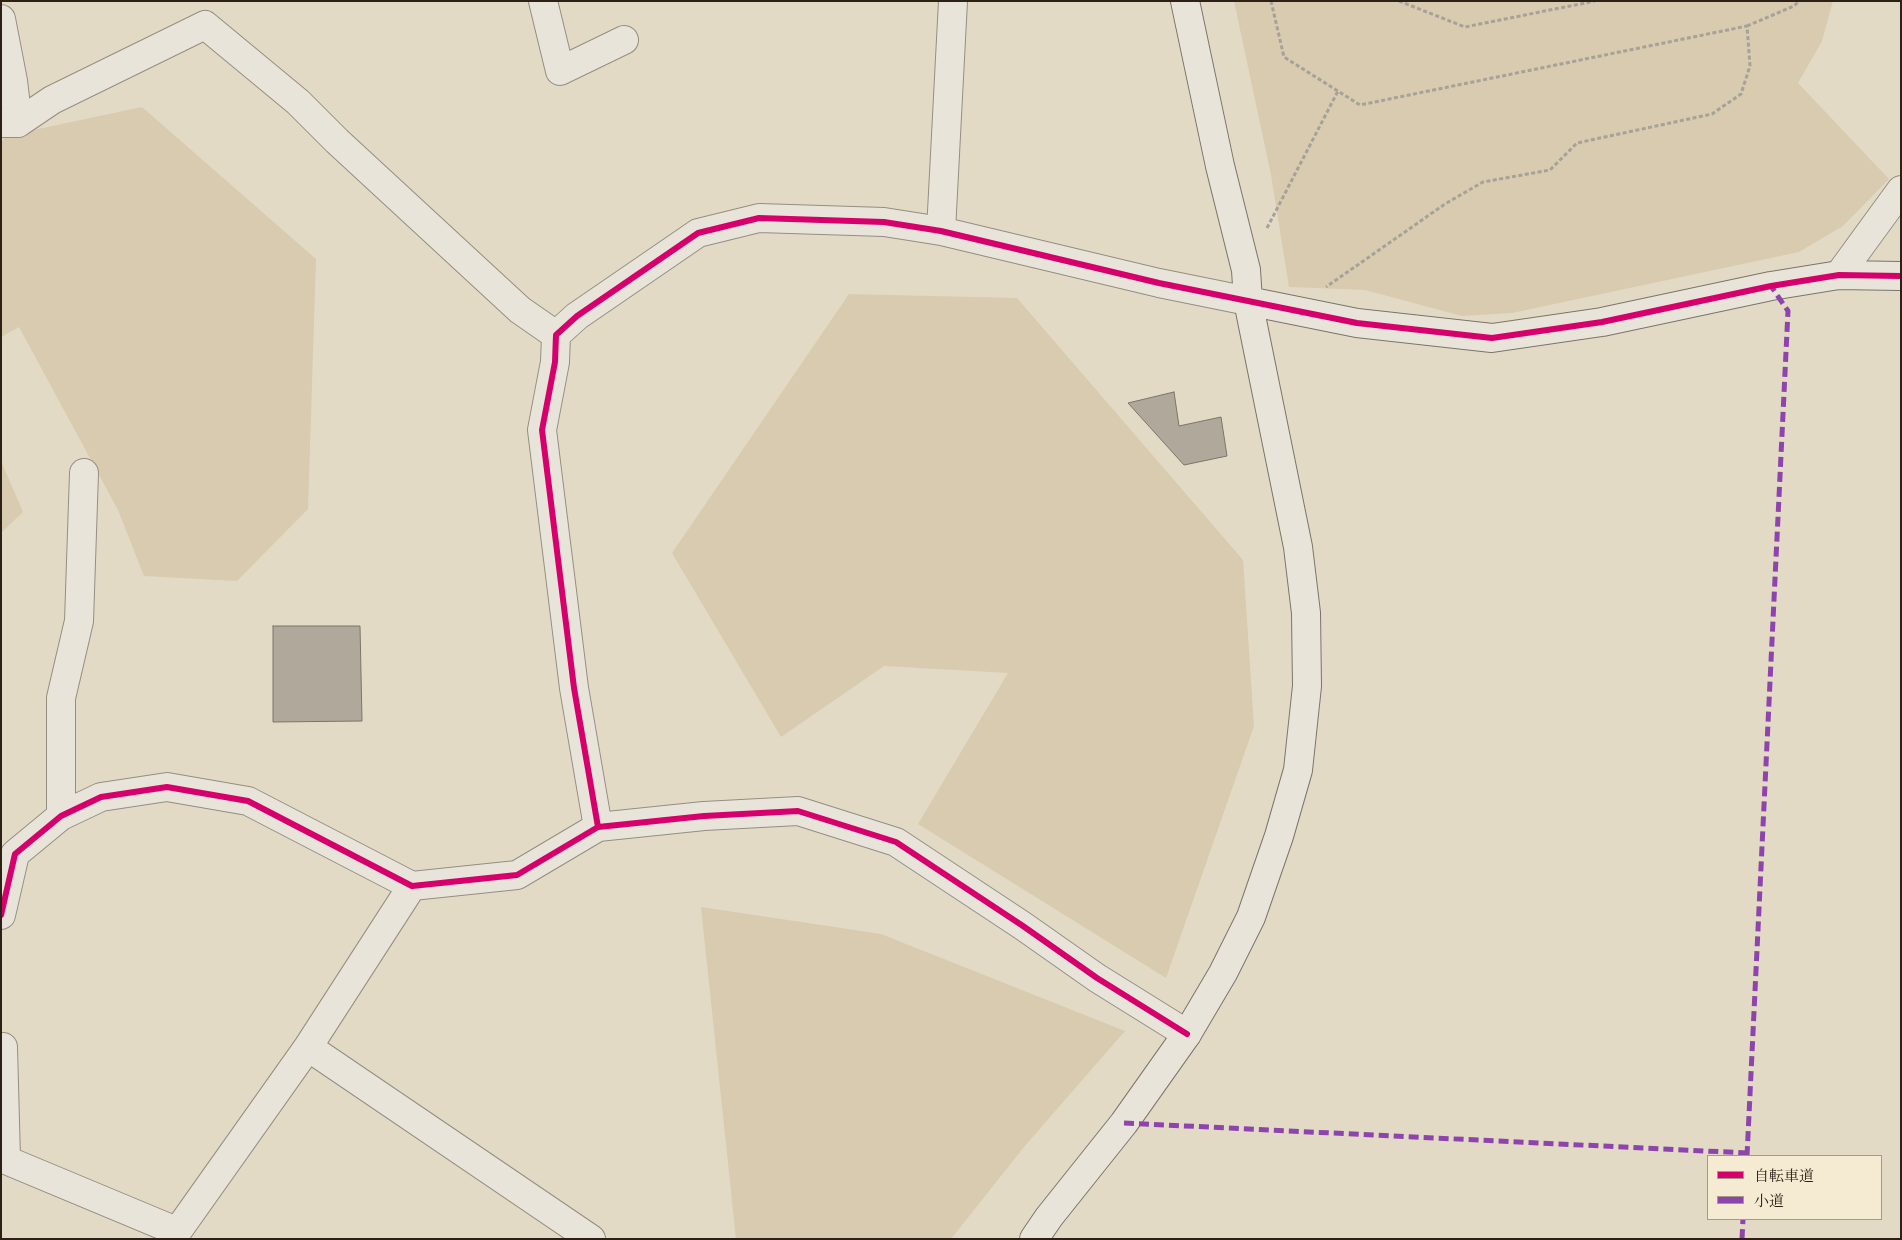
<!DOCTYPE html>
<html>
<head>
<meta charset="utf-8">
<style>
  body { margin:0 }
  #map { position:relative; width:1902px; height:1240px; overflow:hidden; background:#e3dac6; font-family:"EB Garamond","Noto Serif JP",serif }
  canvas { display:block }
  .frame { position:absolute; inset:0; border:2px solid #2d2116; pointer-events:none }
  .legend { position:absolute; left:1707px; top:1155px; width:175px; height:65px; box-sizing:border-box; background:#f5ead2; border:1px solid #a59a87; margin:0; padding:6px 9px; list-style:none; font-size:15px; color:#2d2116 }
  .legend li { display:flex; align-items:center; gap:10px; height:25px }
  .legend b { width:25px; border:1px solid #a59a87 }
</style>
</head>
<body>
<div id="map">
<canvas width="1902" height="1240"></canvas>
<div class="frame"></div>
<ul class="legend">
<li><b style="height:6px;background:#d6006c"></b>自転車道</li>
<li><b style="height:6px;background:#8e44ad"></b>小道</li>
</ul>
</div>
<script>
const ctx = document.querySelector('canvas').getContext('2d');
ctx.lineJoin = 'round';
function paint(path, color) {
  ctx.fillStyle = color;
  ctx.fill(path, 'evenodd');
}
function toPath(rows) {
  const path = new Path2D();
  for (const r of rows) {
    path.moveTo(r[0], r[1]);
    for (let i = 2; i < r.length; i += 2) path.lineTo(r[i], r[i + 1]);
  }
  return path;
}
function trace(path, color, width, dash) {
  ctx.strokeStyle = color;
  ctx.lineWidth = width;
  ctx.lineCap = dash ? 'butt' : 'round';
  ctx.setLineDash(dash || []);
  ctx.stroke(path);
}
paint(toPath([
  [1234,1,1833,1,1822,41,1798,83,1889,179,1843,226,1799,252,1512,313,1462,316,1365,290,1289,287,1271,175],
  [142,107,316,259,308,509,237,581,144,576,118,510,19,327,1,337,1,144,5,136],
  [849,294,1017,298,1243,560,1254,726,1166,978,918,824,1008,673,884,666,781,737,672,553],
  [1,461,23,512,1,533],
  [701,907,881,934,1125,1031,1024,1147,951,1239,736,1239]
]), '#d8cbaf');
const building = toPath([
  [1174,392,1179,426,1221,417,1227,456,1184,465,1128,403,1174,392],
  [273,626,360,626,362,721,273,722,273,626]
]);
paint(building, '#afa89b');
trace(building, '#7b7469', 1);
const street = toPath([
  [543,1,560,71,624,40],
  [1,19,13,81,18,123],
  [1,123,18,123,52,100,205,25,298,102,337,141,520,310,556,335],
  [941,231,953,1],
  [1839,275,1901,190],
  [61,816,61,698,79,621,84,473],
  [598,827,574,688,542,430,555,362,556,335,577,316,698,233,759,218,884,222,941,231,1159,283,1248,301],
  [1,915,15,854,61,816,101,797,167,787,248,801,412,886,517,875,598,827,704,816,798,811,896,842,1023,926,1097,978,1187,1034],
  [1,1047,3,1047,6,1159],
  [308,1047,591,1239],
  [1,1158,176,1231],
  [172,1239,308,1047,412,886]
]);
const secondary = toPath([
  [1248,301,1357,323,1492,338,1602,322,1771,286,1839,275,1901,276],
  [1034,1239,1049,1217,1124,1123,1187,1034,1223,973,1251,917,1279,836,1298,770,1307,686,1306,613,1298,547,1248,301,1246,270,1220,166,1185,1]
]);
trace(street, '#948e81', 30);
trace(secondary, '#7b7469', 30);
trace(toPath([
  [1271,1,1284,57,1360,105,1747,26,1750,66,1741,94,1712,114,1577,143,1550,170,1483,182,1445,204,1326,287],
  [1399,1,1465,27,1595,1],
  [1747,26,1794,6,1799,1],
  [1267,228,1338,91]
]), '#a6a199', 3, [4, 2.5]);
trace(street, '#e9e4da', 28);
trace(secondary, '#e9e4da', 28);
trace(toPath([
  [1124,1123,1747,1153],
  [1747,1156,1788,311,1771,286],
  [1742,1239,1743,1219]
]), '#8e44ad', 5, [10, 5]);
trace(toPath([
  [598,827,574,688,542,430,555,362,556,335,577,316,698,233,759,218,884,222,941,231,1159,283,1357,323,1492,338,1602,322,1771,286,1839,275,1901,276],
  [1,915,15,854,61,816,101,797,167,787,248,801,412,886,517,875,598,827,704,816,798,811,896,842,1023,926,1097,978,1187,1034]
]), '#d6006c', 6);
</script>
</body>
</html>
